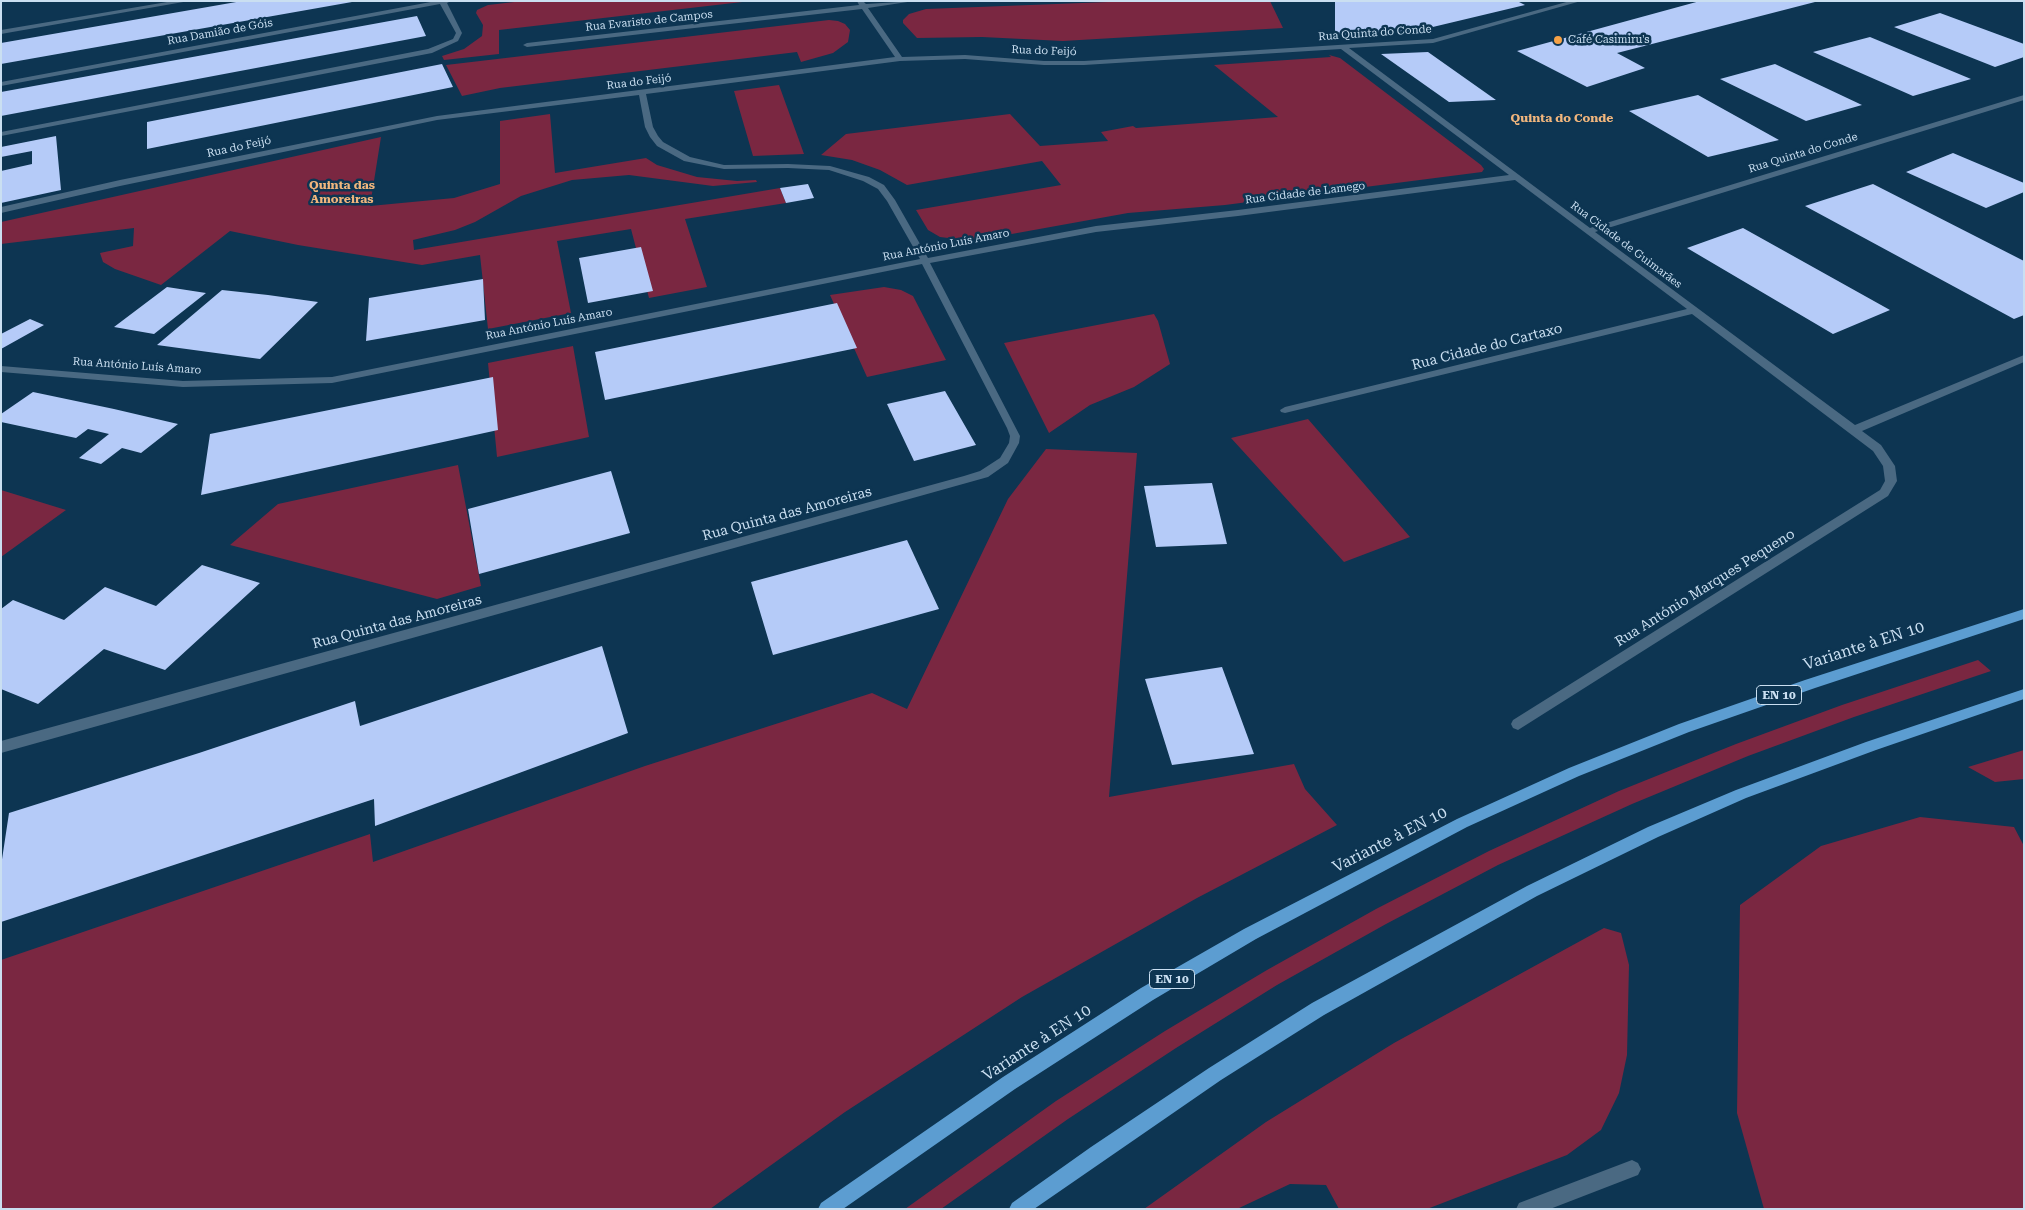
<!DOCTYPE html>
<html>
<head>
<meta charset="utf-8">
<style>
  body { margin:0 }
  #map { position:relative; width:2025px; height:1210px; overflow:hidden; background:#0d3552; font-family:"Roboto Serif",serif }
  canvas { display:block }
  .frame { position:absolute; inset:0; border:2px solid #cadff1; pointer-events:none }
</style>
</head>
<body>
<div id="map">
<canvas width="2025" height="1210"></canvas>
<div class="frame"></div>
</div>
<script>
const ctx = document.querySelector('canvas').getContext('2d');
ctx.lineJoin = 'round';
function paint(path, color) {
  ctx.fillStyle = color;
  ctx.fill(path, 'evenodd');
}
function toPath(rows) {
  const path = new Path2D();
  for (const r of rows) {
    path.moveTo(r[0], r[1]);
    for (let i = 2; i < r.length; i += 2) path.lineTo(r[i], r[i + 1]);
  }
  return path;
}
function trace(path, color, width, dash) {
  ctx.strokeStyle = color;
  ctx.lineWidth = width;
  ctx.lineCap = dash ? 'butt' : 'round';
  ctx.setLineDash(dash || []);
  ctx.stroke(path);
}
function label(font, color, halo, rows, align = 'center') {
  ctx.font = font + ' "Roboto Serif",serif';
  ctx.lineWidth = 5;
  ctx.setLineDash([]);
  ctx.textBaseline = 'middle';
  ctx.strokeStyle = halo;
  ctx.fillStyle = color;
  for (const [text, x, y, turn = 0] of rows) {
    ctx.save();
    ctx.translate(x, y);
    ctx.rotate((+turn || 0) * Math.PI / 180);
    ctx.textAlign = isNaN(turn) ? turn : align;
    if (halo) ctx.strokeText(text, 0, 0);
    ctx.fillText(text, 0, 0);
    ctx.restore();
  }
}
paint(toPath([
  [523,1,751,1,499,30,499,54,444,60,442,56,464,49,482,36,483,25,476,13,477,10,488,5],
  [1134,1,1270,1,1283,28,1063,41,982,37,917,38,903,23,903,20,909,14,926,9],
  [829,20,838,21,845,24,850,30,848,42,833,53,801,62,797,52,500,88,462,96,446,65],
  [1329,55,1340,58,1481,165,1484,169,1482,172,1225,205,1128,213,973,241,940,237,928,230,916,210,1061,185,1042,161,907,185,880,170,852,160,821,155,846,134,1010,114,1040,146,1108,141,1101,132,1133,126,1136,128,1278,117,1214,65,1331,57],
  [779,85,804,154,753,156,734,91],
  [550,114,555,173,646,158,657,165,697,177,737,181,756,180,757,182,713,186,629,175,572,180,521,196,475,222,455,230,413,240,414,250,780,188,786,203,685,219,707,287,649,298,631,229,557,241,571,313,488,329,480,255,422,265,298,245,230,231,161,285,115,269,103,262,100,253,133,246,134,228,1,244,1,222,381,137,370,206,454,198,500,184,500,121],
  [884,287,901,290,913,296,946,360,867,377,830,295],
  [1154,314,1158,321,1170,364,1134,387,1090,405,1049,433,1004,343],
  [573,346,589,437,497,457,488,363],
  [1308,419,1410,537,1344,562,1231,438],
  [1046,449,1137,453,1109,797,1294,764,1305,789,1337,825,1197,898,1022,997,845,1112,710,1209,1,1209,1,960,370,834,373,862,645,766,872,693,907,709,1008,499],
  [458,465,481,586,437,599,230,545,278,504],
  [1,490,66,510,1,557],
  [1978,660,1991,671,1854,717,1748,756,1632,804,1498,865,1386,924,1277,985,1176,1048,1068,1119,941,1209,905,1209,1056,1101,1165,1031,1267,970,1376,909,1489,851,1619,791,1736,744,1842,705],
  [2024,750,2024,779,1995,782,1968,767],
  [1920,817,2014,827,2024,846,2024,1209,1764,1209,1737,1113,1740,905,1821,846],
  [1604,928,1621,933,1629,965,1627,1055,1619,1093,1601,1130,1567,1155,1427,1209,1339,1209,1326,1185,1290,1184,1237,1209,1144,1209,1266,1122,1394,1043]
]), '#7a2741');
paint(toPath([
  [242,1,352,2,1,64,1,43],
  [1335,1,1517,1,1525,5,1416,31,1335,35],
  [1700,1,1815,2,1617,53,1645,68,1587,87,1517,51],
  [1940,13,2024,44,2024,57,1995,67,1894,27],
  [417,16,426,36,1,116,1,92],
  [1870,37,1971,79,1913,96,1813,52],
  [1428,52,1496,100,1449,102,1381,54],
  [442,64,453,87,147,149,147,122],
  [1775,64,1862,105,1806,121,1720,79],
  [1698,95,1779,140,1708,157,1629,111],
  [56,136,61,190,1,203,1,171,32,164,32,151,1,157,1,147],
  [1953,153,2024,183,2024,192,1986,208,1906,172],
  [808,184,814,198,786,203,780,188],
  [1873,184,2024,261,2024,315,2014,319,1805,206],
  [1743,228,1890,310,1833,334,1687,248],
  [641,247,653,291,588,303,579,258],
  [483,279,485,320,366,341,369,298],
  [167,287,206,293,154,334,114,327],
  [222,290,268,295,318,302,260,359,157,345],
  [837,303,857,348,605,400,595,352],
  [30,319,44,325,1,349,1,334],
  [493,377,498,430,201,495,210,434],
  [945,391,976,445,914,461,887,404],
  [33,392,114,409,178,424,141,453,122,448,101,464,79,458,109,434,88,429,76,438,1,422,1,414],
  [611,471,630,533,479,574,468,509],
  [1212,483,1227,544,1156,547,1144,486],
  [907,540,939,609,773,655,751,582],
  [202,565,260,583,165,670,104,649,38,704,1,689,1,609,13,600,64,620,105,587,156,606],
  [602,646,628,733,375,826,374,799,1,922,1,866,9,813,199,753,355,701,360,726],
  [1222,667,1254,754,1172,765,1145,679]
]), '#b5cbf8');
paint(toPath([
  [173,1,189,1,1,34,1,30,173,1],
  [436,1,451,1,447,3,462,33,458,41,432,53,1,136,1,132,428,49,453,39,456,33,440,4,1,86,1,82,436,1],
  [857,1,863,1,866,4,914,1,868,8,902,57,965,55,1044,61,1084,61,1433,39,1570,1,1581,1,1433,43,1349,48,1590,228,2024,95,2024,100,1595,232,1855,425,2024,355,2024,362,1862,431,1881,445,1895,466,1897,481,1888,496,1518,730,1513,728,1511,724,1513,720,1880,490,1885,481,1883,466,1873,451,1692,314,1285,413,1281,412,1280,410,1285,407,1687,309,1515,180,1238,216,1096,232,930,263,1020,436,1019,443,1008,463,988,477,1,753,1,741,964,476,980,471,1000,458,1009,443,1010,436,1007,428,922,264,332,383,183,387,1,372,1,366,183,381,332,377,920,259,887,201,878,189,863,181,829,170,788,168,724,169,684,161,657,146,650,137,645,127,639,95,437,120,120,186,1,213,1,207,120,180,437,116,895,57,862,9,527,47,523,45,527,43,859,5,857,1],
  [1341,49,1509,175,1238,210,1096,226,928,258,895,200,884,185,869,177,830,166,788,164,724,165,690,157,663,142,658,136,653,127,646,94,900,61,965,59,1044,65,1084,65,1341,49],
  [1632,1160,1638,1163,1641,1169,1638,1175,1550,1209,1516,1209,1519,1203,1632,1160]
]), '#4a6982');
paint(toPath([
  [2024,609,2024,619,1815,688,1689,732,1579,776,1467,827,1256,939,1153,1000,1015,1089,843,1209,818,1209,821,1203,1003,1077,1141,988,1244,929,1457,819,1569,768,1679,724,1805,680,2024,609],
  [2024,689,2024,699,1876,750,1746,798,1658,837,1537,896,1324,1015,1221,1080,1034,1209,1009,1209,1012,1203,1091,1147,1209,1068,1312,1003,1527,886,1648,827,1736,790,1866,742,2024,689]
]), '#5c9dd1');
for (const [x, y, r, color] of [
  [1558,40,5,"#f6a247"]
]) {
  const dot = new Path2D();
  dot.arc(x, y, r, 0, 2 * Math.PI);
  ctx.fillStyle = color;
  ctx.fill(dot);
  trace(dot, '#0d3552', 2);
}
label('11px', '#cadff1', '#0d3552', [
  ["Rua Evaristo de Campos",649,21,-6],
  ["Rua Damião de Góis",220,32,-10],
  ["Rua Quinta do Conde",1375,33,-4],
  ["Rua do Feijó",1044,51,2],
  ["Rua do Feijó",639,82,-7],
  ["Rua do Feijó",239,147,-12],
  ["Rua Quinta do Conde",1803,153,-17],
  ["Rua Cidade de Lamego",1305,193,-7],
  ["Rua António Luís Amaro",946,245,-11],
  ["Rua Cidade de Guimarães",1626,245,37],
  ["Rua António Luís Amaro",549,324,-11],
  ["Rua António Luís Amaro",137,366,4]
]);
label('11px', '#cadff1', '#0d3552', [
  ["Café Casimiru's",1568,40]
], 'left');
label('bold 12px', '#f1b67d', '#0d3552', [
  ["Quinta do Conde",1562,118],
  ["Quinta das",342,185],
  ["Amoreiras",342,199]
]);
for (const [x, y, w] of [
  [1779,695,45],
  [1172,979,45]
]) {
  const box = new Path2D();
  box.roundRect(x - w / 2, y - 9.5, w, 19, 4);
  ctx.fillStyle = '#0d3552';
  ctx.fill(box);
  trace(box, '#cadff1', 1);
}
label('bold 12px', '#cadff1', null, [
  ["EN 10",1779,695],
  ["EN 10",1172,979]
]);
label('14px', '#cadff1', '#0d3552', [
  ["Rua Cidade do Cartaxo",1487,347,-14],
  ["Rua Quinta das Amoreiras",787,514,-15],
  ["Rua António Marques Pequeno",1705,588,-32],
  ["Rua Quinta das Amoreiras",397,622,-15]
]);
label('16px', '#cadff1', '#0d3552', [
  ["Variante à EN 10",1864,646,-18],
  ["Variante à EN 10",1390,840,-27],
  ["Variante à EN 10",1037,1043,-33]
]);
</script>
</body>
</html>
